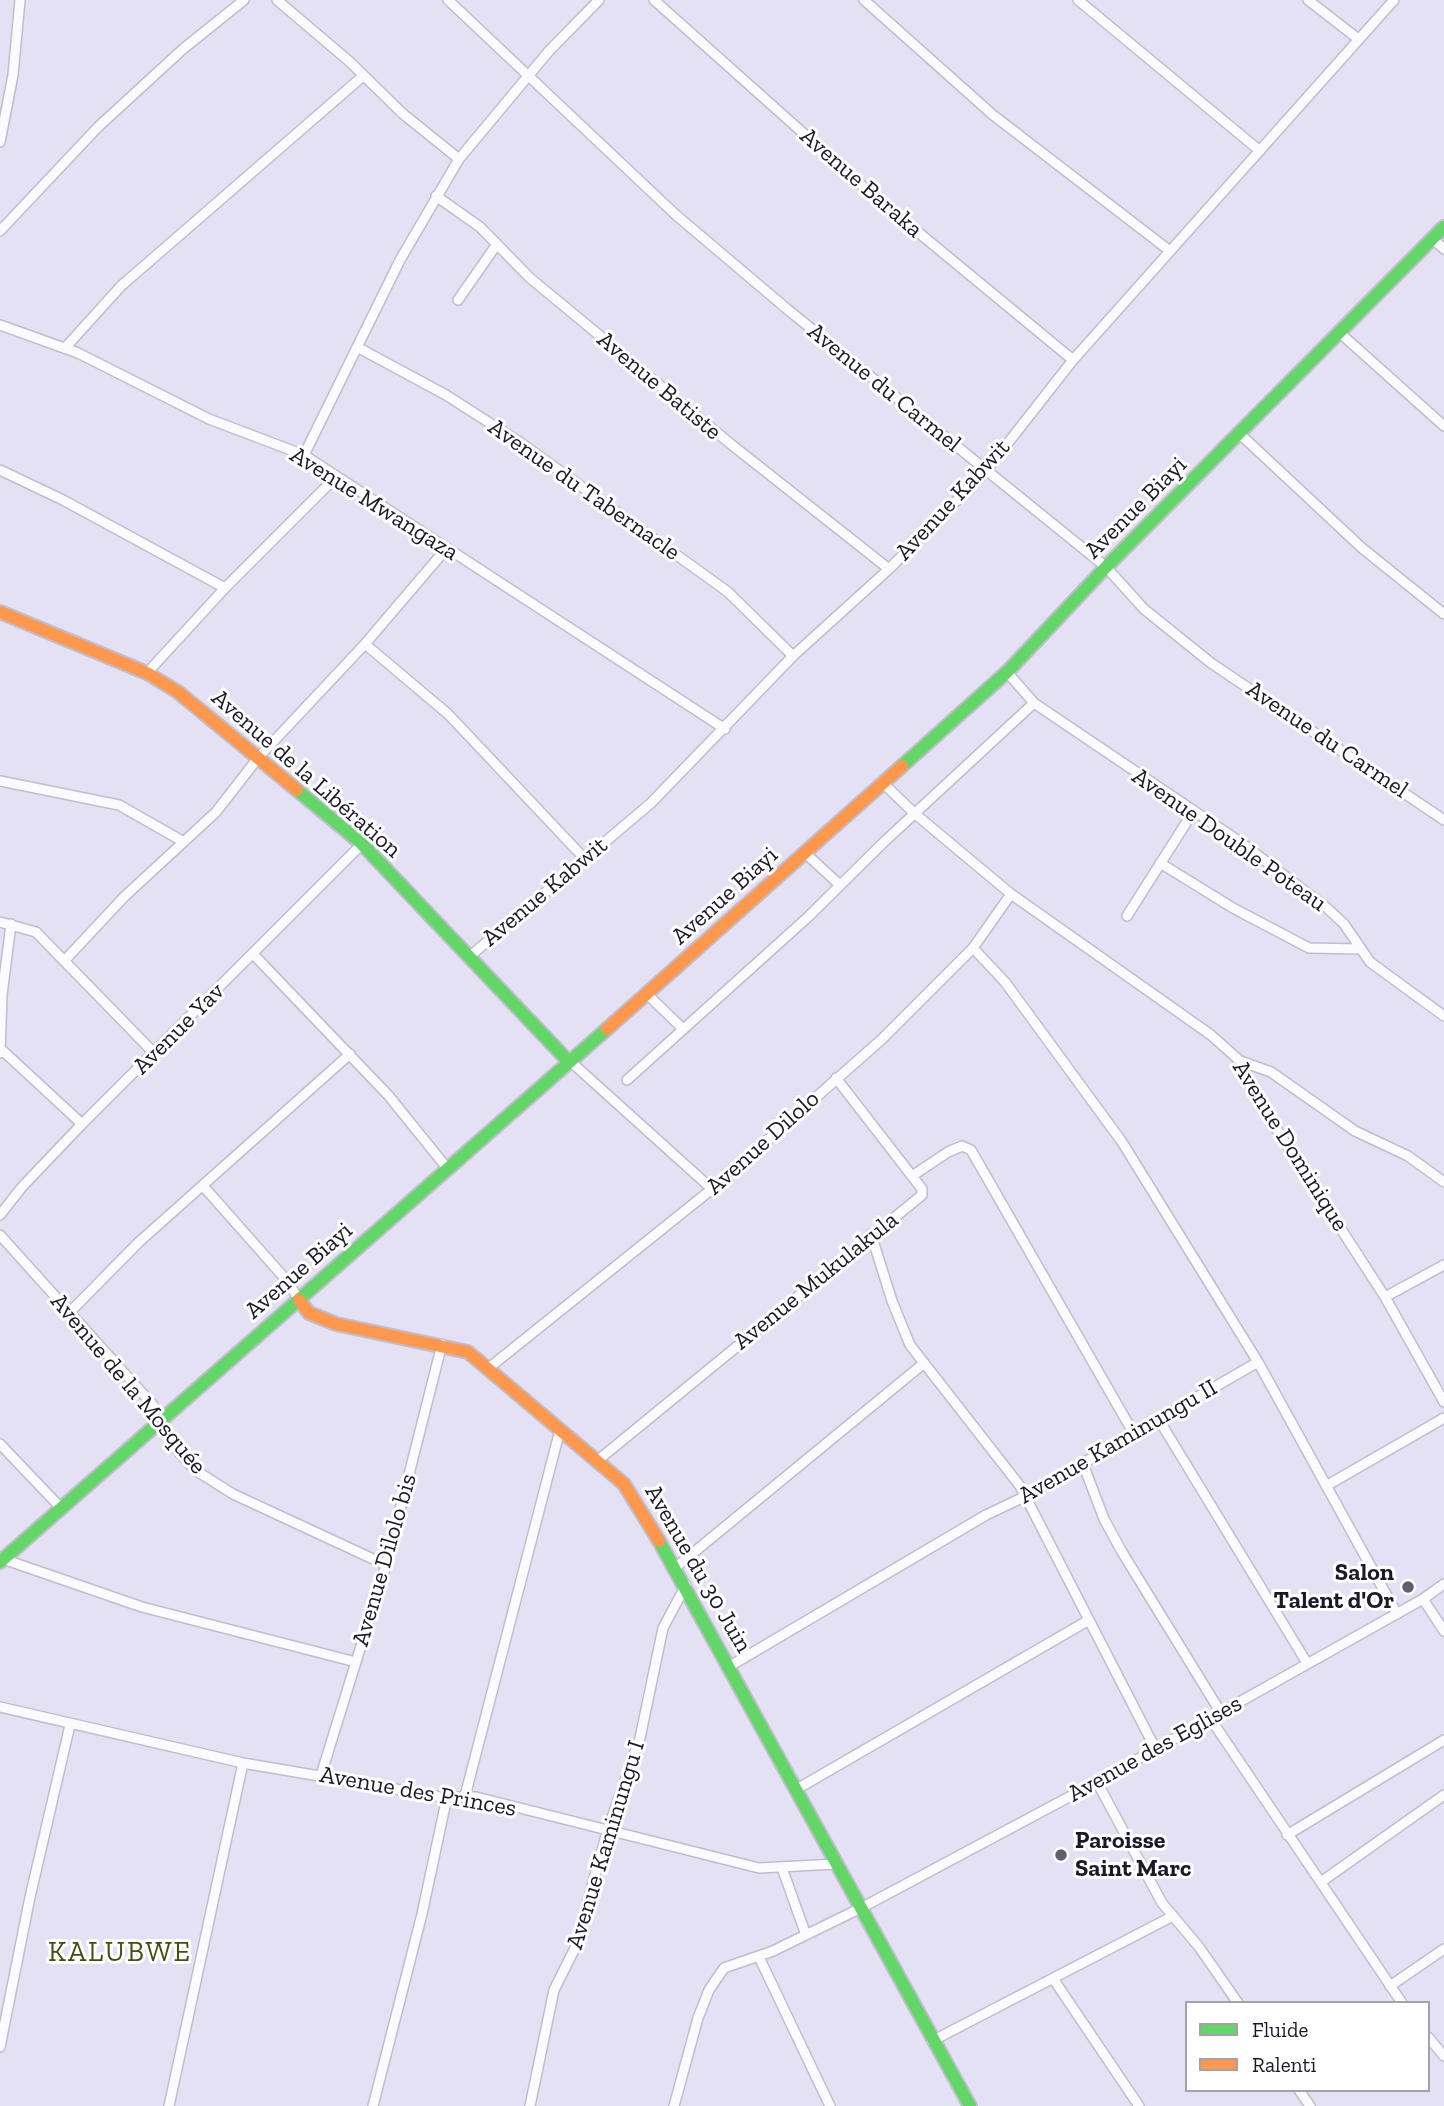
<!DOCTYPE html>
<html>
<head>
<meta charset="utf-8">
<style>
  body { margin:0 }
  #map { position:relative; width:1444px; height:2106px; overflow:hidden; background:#e5e1f4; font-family:"Zilla Slab",serif }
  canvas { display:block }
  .legend { position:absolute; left:1185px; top:2001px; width:245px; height:91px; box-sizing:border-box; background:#fff; border:2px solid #a4a3a9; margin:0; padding:9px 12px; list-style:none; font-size:21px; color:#1c1828 }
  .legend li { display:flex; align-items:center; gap:14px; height:35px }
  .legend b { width:35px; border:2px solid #a4a3a9 }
</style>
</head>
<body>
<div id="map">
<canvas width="1444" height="2106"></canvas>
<ul class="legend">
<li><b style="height:9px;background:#63d668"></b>Fluide</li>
<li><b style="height:9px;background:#ff974d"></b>Ralenti</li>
</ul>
</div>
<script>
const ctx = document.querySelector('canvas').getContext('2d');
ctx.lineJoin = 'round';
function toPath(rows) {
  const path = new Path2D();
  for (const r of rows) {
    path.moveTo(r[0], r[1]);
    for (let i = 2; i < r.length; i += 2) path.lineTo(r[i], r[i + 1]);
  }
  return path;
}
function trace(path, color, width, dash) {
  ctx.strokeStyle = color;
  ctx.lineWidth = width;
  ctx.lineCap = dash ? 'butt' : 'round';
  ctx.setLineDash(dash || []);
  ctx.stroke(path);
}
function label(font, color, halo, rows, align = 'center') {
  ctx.font = font + ' "Zilla Slab",serif';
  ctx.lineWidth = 6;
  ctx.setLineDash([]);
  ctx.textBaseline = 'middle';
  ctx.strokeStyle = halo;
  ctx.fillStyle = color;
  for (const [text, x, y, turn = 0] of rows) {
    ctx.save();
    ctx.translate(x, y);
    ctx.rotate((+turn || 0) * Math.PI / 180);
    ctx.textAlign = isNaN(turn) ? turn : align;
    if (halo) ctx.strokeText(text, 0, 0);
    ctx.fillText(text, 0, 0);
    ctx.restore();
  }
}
const street = toPath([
  [277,0,350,62,402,113,459,159],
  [448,0,676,215,787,309,1106,567,1144,609,1211,663,1444,820],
  [654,0,867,190,1073,360],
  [864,0,993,115,1170,251],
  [1078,0,1260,151],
  [1308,0,1357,38],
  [0,142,13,75,20,0],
  [436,196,480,227,530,278,732,445,889,569],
  [0,231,98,127,183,49,244,0],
  [1433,239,1444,249],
  [458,300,497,244],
  [0,325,78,353,209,419,304,455,725,729],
  [1340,333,1444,426],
  [357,347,446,395,521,443,728,592,793,656],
  [65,348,121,286,363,76],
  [1240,434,1362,548,1444,614],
  [304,455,400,260,459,159,549,51,599,0],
  [0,470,63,500,225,588],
  [365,644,448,714,584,858],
  [1007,672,1034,703,1243,844,1327,908,1344,924,1370,962,1444,1016],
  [147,673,225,588,336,477],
  [0,781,119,805,184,842],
  [883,783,914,813,1011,894,1211,1035,1240,1061,1255,1096,1385,1297,1444,1402],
  [805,853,840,885],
  [1160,863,1233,908,1309,948,1361,949],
  [1127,916,1193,812],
  [0,922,36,932,154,1053],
  [973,948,1005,982,1122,1142,1258,1362],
  [254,955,388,1095,447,1168],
  [469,957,651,803,793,656,889,569,986,471,1073,360,1394,0],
  [66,959,124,897,216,812,258,758,365,644,446,549],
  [647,994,683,1029],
  [2,1050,82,1124],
  [0,1053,2,995,11,924],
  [570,1061,712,1189],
  [1240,1061,1271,1072,1355,1131,1408,1156,1444,1182],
  [627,1080,808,917,885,841,1034,703],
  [912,1176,948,1152,962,1146,971,1150,1134,1434],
  [204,1187,289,1283,299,1300],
  [0,1215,22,1187,82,1124,362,844],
  [871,1234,892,1301,910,1345,1020,1486,1156,1750],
  [0,1235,153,1405,175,1448,195,1470,233,1494,386,1565],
  [1385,1297,1444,1265],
  [70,1312,139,1242,350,1054],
  [490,1367,712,1189,881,1040,973,948,1011,894],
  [1159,1420,1307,1663],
  [0,1444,61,1508],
  [597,1461,922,1195,922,1189,836,1078],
  [1083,1464,1104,1519,1122,1552,1221,1713],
  [1326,1486,1444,1418],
  [3,1559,142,1607,356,1662],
  [676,1567,923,1364],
  [1423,1599,1444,1631],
  [730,1666,986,1515,1026,1496,1258,1362,1397,1614],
  [0,1707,243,1763,442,1797,476,1797,759,1868,836,1864],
  [1210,1718,1402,2003],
  [321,1775,386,1565,442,1344],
  [1097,1782,1162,1903,1199,1947,1238,2003],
  [797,1789,1089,1620],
  [465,1796,560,1430],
  [1287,1835,1444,1740],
  [782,1868,806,1935],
  [1321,1882,1444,1795],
  [759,1957,830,2106],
  [1054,1980,1139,2106],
  [1390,1986,1444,1949],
  [1428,2037,1444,2056],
  [932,2041,1173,1916],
  [0,2047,30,1897,70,1725],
  [1299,2090,1310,2106],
  [169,2106,243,1763],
  [373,2106,422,1914,447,1797],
  [530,2106,554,1990,575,1948,607,1832,640,1738,663,1628,686,1585],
  [674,2106,698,2018,709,1990,724,1968,773,1951,863,1907,1097,1782,1423,1599,1444,1584]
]);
const fast = toPath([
  [902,766,1007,672,1106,567,1444,227],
  [297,790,362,844,569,1062],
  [659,1541,970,2106],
  [0,1562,607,1029]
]);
const slow = toPath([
  [0,612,147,673,178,692,297,790],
  [607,1029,902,766],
  [299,1300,309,1313,336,1324,468,1352,624,1484,659,1541]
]);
trace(street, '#c0bdcd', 12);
trace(fast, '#c0bdcd', 16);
trace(slow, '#c0bdcd', 16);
trace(street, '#fbfafd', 9);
trace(fast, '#63d668', 12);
trace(slow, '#ff974d', 12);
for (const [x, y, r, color] of [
  [1408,1587,7,"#625e6f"],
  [1061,1855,7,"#625e6f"]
]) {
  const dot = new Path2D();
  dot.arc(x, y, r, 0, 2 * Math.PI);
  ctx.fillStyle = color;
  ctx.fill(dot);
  trace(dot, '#fff', 2.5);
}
label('24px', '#1c1828', '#fff', [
  ["Avenue Baraka",861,183,41],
  ["Avenue Batiste",659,386,40],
  ["Avenue du Carmel",884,388,39],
  ["Avenue du Tabernacle",584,490,35],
  ["Avenue Kabwit",953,500,-47],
  ["Avenue Mwangaza",374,504,32],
  ["Avenue Biayi",1136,508,-45],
  ["Avenue du Carmel",1327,740,34],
  ["Avenue de la Libération",306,774,41],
  ["Avenue Double Poteau",1229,840,35],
  ["Avenue Kabwit",545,892,-40],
  ["Avenue Biayi",725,896,-42],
  ["Avenue Yav",179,1029,-45],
  ["Avenue Dilolo",763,1143,-42],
  ["Avenue Dominique",1290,1146,58],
  ["Avenue Biayi",299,1271,-41],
  ["Avenue Mukulakula",816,1281,-39],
  ["Avenue de la Mosquée",128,1384,50],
  ["Avenue Kaminungu II",1118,1442,-30],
  ["Avenue Dilolo bis",385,1560,-74],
  ["Avenue du 30 Juin",698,1569,60],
  ["Avenue des Eglises",1155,1749,-29],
  ["Avenue des Princes",418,1792,10],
  ["Avenue Kaminungu I",606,1845,-73]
]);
label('bold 24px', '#1c1828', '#fff', [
  ["Salon",1394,1573],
  ["Talent d'Or",1394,1601],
  ["Paroisse",1075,1841,"left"],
  ["Saint Marc",1075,1869,"left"]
], 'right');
ctx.letterSpacing = '2px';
label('28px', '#474d11', '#fff', [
  ["KALUBWE",120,1953]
]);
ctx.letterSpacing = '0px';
</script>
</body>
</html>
